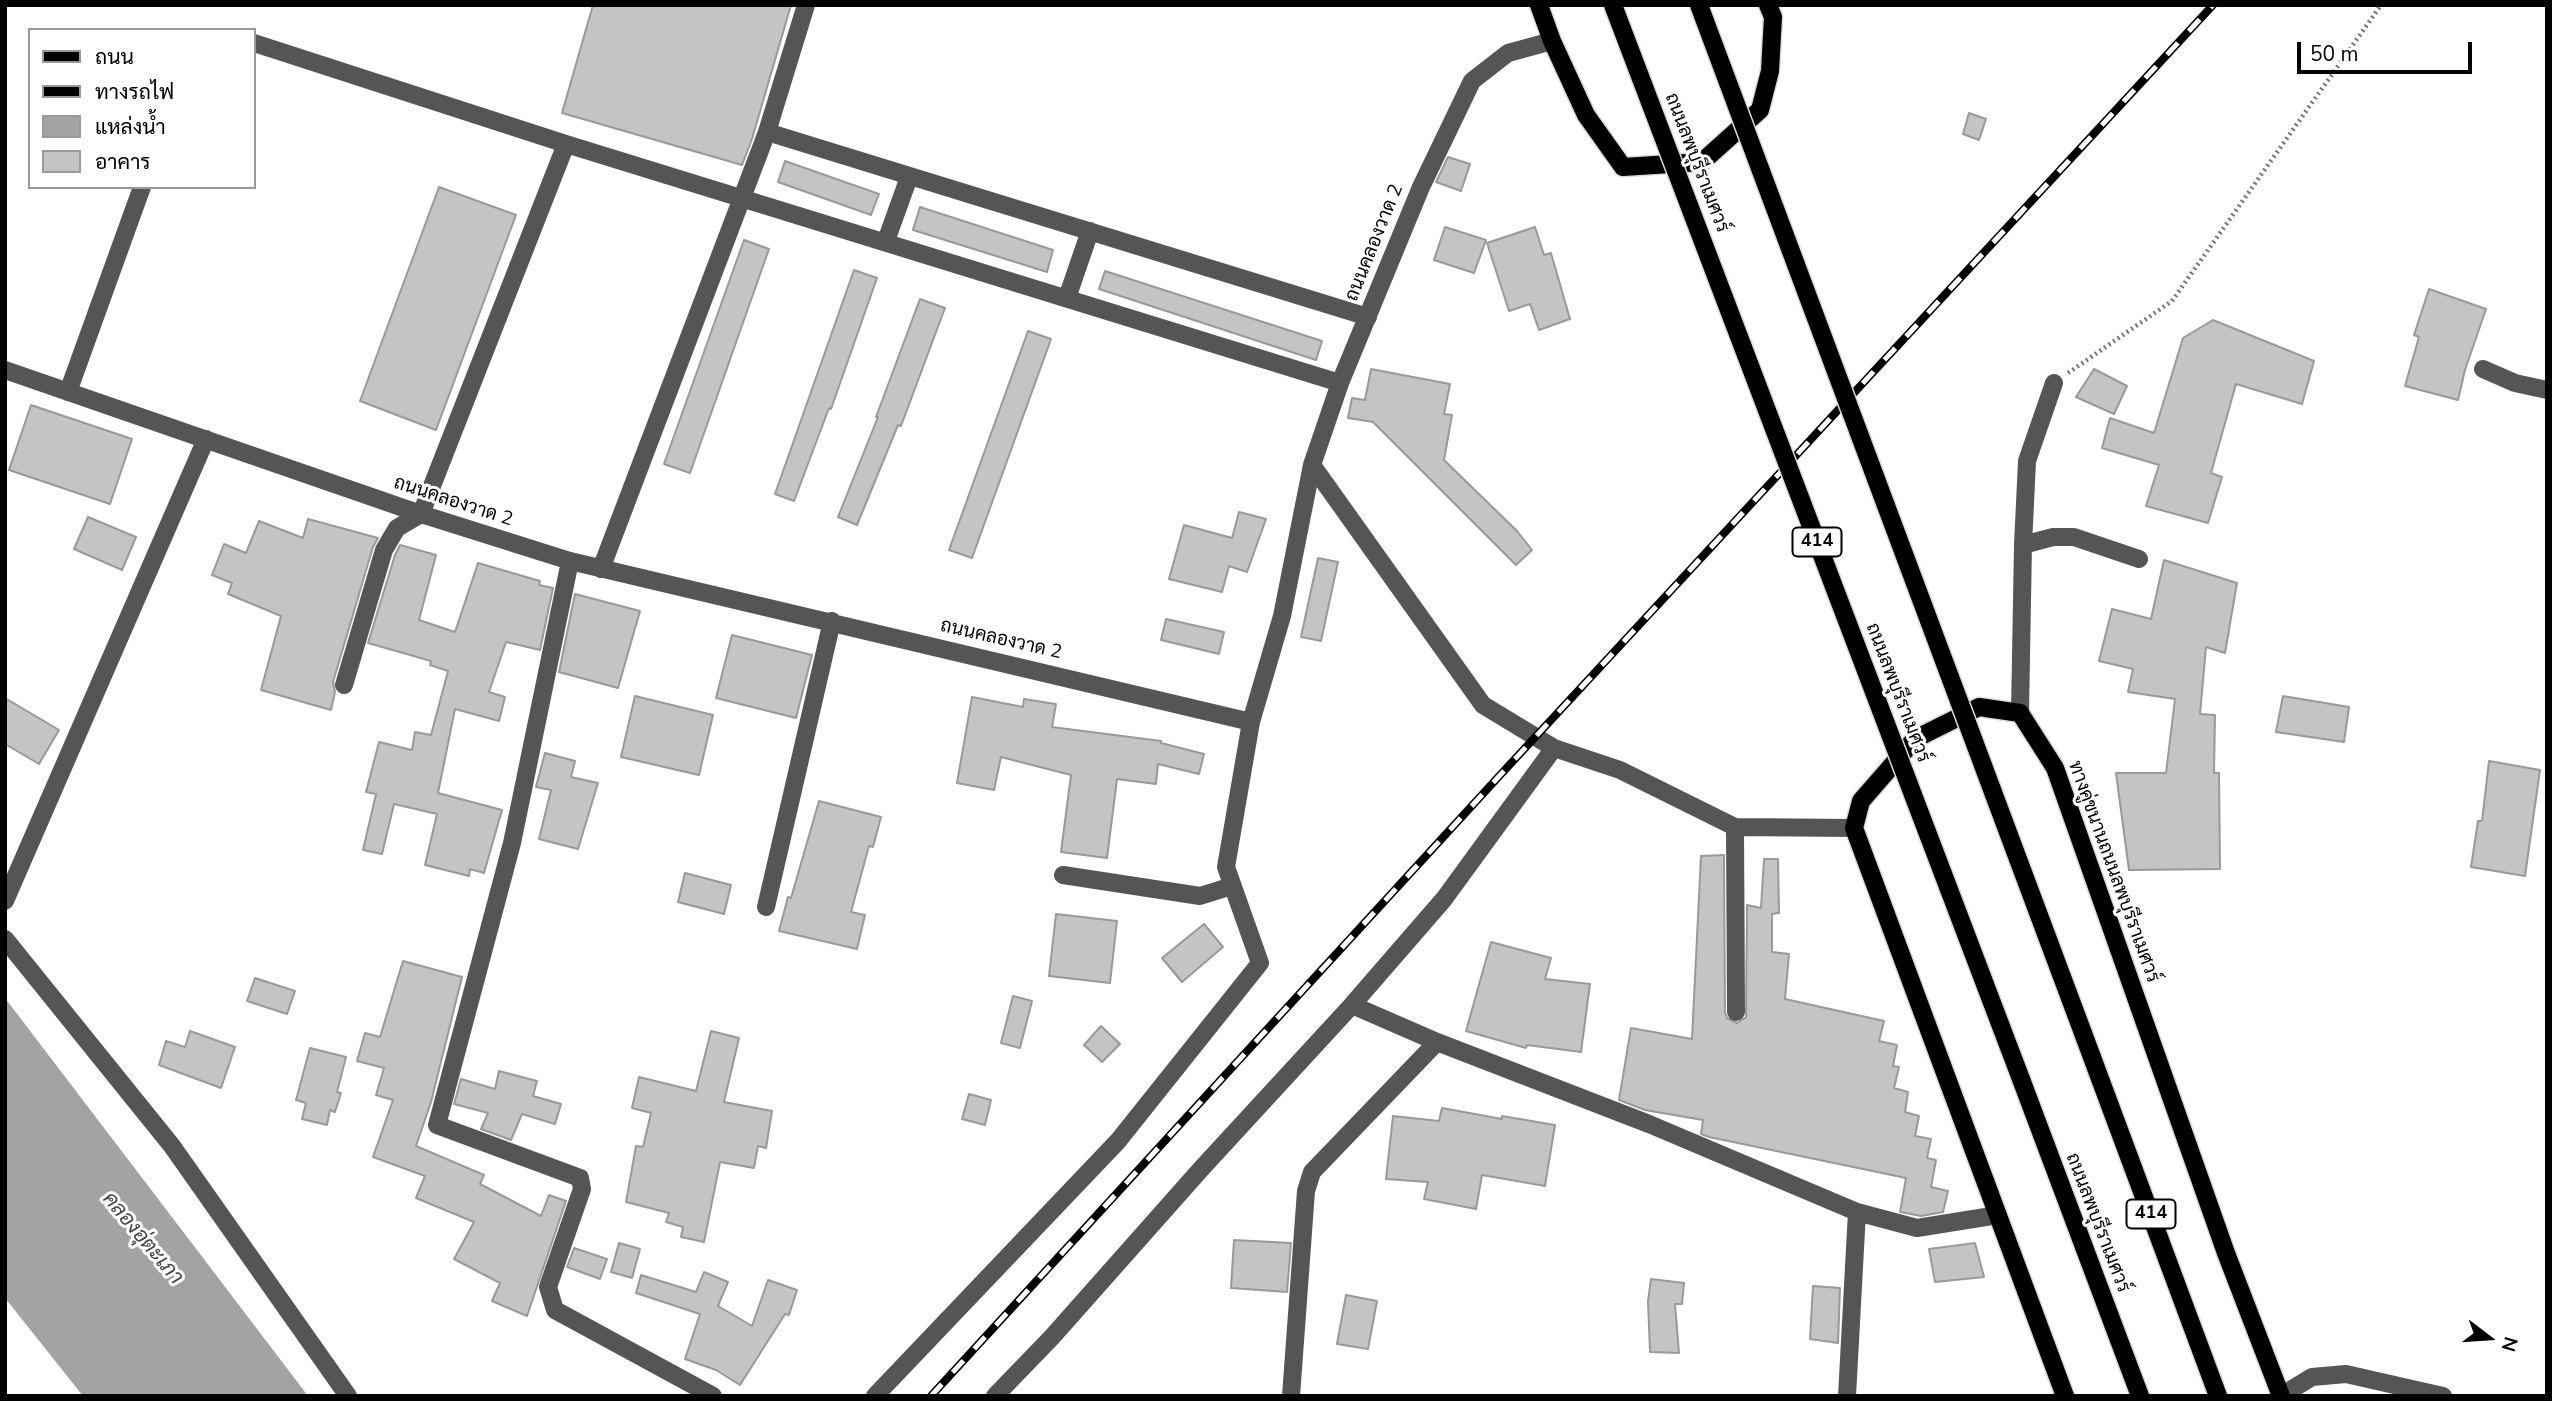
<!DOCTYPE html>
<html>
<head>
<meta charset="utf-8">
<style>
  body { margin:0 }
  #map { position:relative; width:2552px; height:1401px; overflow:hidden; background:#fff; font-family:"Nunito Sans",Sarabun,sans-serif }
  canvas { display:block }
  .frame { position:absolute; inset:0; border:7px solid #000; pointer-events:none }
  .legend { position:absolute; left:28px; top:28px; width:228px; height:161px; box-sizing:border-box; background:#fff; border:2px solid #999; margin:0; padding:9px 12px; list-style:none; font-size:21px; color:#000 }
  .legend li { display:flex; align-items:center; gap:14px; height:35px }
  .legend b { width:35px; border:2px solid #999 }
  .north { position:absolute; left:2454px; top:1303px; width:70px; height:70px; -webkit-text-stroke:5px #fff; paint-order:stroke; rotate:107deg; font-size:19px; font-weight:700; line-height:28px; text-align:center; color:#000 }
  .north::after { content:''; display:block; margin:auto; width:24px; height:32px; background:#000; clip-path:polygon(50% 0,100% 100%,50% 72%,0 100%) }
  .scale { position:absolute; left:2297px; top:42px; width:175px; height:32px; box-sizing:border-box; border:4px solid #000; border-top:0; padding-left:9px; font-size:21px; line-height:24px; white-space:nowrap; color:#000; -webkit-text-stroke:5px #fff; paint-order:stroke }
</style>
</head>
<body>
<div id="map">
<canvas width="2552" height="1401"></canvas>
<div class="frame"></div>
<ul class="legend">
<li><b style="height:9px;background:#000"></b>ถนน</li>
<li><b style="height:9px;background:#000"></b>ทางรถไฟ</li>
<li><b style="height:19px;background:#a3a3a3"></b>แหล่งน้ำ</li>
<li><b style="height:19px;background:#c4c4c4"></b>อาคาร</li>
</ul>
<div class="north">N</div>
<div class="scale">50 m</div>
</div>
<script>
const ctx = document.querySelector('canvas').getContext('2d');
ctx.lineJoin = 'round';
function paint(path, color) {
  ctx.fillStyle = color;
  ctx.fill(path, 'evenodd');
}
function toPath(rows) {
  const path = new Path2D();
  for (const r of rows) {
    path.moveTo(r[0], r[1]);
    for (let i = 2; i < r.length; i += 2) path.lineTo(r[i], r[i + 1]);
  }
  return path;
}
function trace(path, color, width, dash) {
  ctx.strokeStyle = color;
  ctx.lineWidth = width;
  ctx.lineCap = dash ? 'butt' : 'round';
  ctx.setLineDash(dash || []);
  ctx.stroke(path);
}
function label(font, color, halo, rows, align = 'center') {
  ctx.font = font + ' "Nunito Sans",Sarabun,sans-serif';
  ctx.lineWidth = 6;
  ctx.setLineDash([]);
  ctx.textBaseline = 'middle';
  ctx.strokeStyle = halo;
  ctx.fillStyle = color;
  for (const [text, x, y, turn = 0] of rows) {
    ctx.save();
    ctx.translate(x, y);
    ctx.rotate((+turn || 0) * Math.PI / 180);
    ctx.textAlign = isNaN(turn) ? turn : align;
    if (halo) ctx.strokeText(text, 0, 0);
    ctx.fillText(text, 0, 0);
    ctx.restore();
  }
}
paint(toPath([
  [5,998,213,1271,308,1396,83,1396,5,1298]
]), '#a3a3a3');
const building = toPath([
  [593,5,791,5,752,139,742,165,562,113,593,5],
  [1969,113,1986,119,1979,140,1963,134,1969,113],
  [1448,157,1470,164,1461,191,1436,182,1448,157],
  [785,161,879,194,871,215,778,182,785,161],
  [439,187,516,215,436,430,360,401,439,187],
  [920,207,1053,250,1047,272,913,230,920,207],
  [1445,227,1486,240,1474,273,1434,260,1445,227],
  [1535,227,1544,255,1551,253,1570,319,1539,330,1530,304,1509,311,1487,243,1535,227],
  [744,240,769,249,690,473,664,464,744,240],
  [854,270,877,278,831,409,829,408,794,501,775,494,854,270],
  [1105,271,1322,341,1316,360,1099,289,1105,271],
  [2429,289,2486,309,2465,370,2458,400,2405,386,2419,337,2414,335,2429,289],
  [920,299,945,308,901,426,898,425,857,525,838,517,878,417,876,417,920,299],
  [2213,320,2314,361,2302,404,2236,384,2211,473,2222,477,2208,523,2146,506,2159,465,2102,448,2110,418,2154,433,2183,338,2213,320],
  [1028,331,1051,339,972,558,949,550,1028,331],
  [1371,369,1450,384,1444,414,1452,415,1444,460,1517,531,1532,550,1516,565,1373,422,1348,418,1352,398,1365,400,1371,369],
  [2094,369,2127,386,2114,414,2076,397,2094,369],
  [31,405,132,439,110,504,9,470,31,405],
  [1239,512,1266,519,1247,572,1229,566,1222,592,1169,579,1184,525,1232,538,1239,512],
  [88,517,136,537,122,570,74,549,88,517],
  [308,519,378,538,373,547,333,682,335,692,331,710,261,690,281,616,228,594,232,583,212,575,224,544,246,553,259,521,303,538,308,519],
  [400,545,436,555,419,620,455,632,478,563,540,581,539,585,553,588,540,650,506,642,489,692,505,697,499,721,455,709,438,793,502,810,484,873,470,869,469,876,425,865,437,814,394,804,382,854,363,850,376,794,366,792,379,742,412,750,415,732,431,735,448,671,430,665,431,661,368,643,395,555,400,545],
  [1318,558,1338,562,1321,641,1301,637,1318,558],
  [2164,560,2237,583,2225,653,2206,647,2200,714,2215,715,2214,773,2219,773,2220,869,2129,870,2116,773,2166,773,2175,699,2128,692,2133,669,2099,661,2112,609,2151,619,2164,560],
  [575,594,640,611,618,688,559,672,575,594],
  [1166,619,1224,632,1219,654,1161,640,1166,619],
  [732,635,812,655,796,718,716,698,732,635],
  [635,696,713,715,699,775,621,757,635,696],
  [2283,696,2349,707,2344,742,2276,732,2283,696],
  [972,697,1023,707,1024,699,1056,704,1052,727,1161,741,1161,743,1204,754,1199,774,1158,764,1156,784,1117,779,1107,858,1061,852,1071,775,1001,757,994,790,957,783,972,697],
  [5,698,59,730,39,764,5,744,5,698],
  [545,753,575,761,571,777,598,783,578,849,539,839,551,790,536,787,545,753],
  [2489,761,2540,770,2525,876,2471,867,2478,821,2482,821,2489,761],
  [819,801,881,817,873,847,869,846,851,912,865,915,857,949,779,931,788,897,791,898,819,801],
  [1724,855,1725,1012,1727,1018,1737,1023,1746,1017,1747,905,1761,908,1764,859,1778,859,1779,913,1772,914,1772,952,1789,954,1785,999,1884,1021,1879,1041,1897,1045,1893,1066,1899,1067,1894,1088,1908,1092,1905,1112,1919,1116,1915,1136,1931,1139,1927,1158,1936,1160,1931,1187,1948,1191,1943,1212,1921,1216,1900,1212,1906,1178,1709,1137,1701,1134,1703,1120,1645,1110,1619,1100,1631,1028,1692,1039,1701,856,1724,855],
  [685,873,731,885,724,914,678,902,685,873],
  [1056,914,1117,921,1110,983,1049,976,1056,914],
  [1204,924,1223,947,1182,982,1162,958,1204,924],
  [1491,942,1551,958,1545,979,1590,984,1581,1052,1527,1045,1526,1048,1466,1031,1491,942],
  [403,961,462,977,431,1102,416,1146,484,1175,480,1184,541,1216,549,1195,566,1201,527,1316,492,1301,500,1283,454,1259,474,1222,416,1198,425,1176,373,1157,393,1100,376,1095,384,1068,357,1061,365,1033,380,1037,403,961],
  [255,978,295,991,287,1014,247,1001,255,978],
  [1013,996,1032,1001,1020,1048,1001,1043,1013,996],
  [1101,1026,1120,1044,1102,1062,1084,1045,1101,1026],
  [190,1031,235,1047,221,1088,159,1065,166,1041,185,1047,190,1031],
  [711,1031,739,1038,724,1102,772,1111,766,1148,758,1146,754,1168,720,1162,704,1242,681,1237,683,1227,666,1222,669,1213,626,1202,636,1146,643,1147,651,1113,632,1108,639,1077,696,1091,711,1031],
  [310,1048,346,1057,337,1092,341,1093,335,1112,330,1110,327,1125,302,1119,306,1103,296,1100,310,1048],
  [499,1071,537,1081,533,1096,561,1104,555,1124,522,1114,511,1140,481,1129,488,1113,454,1104,461,1079,495,1089,499,1071],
  [969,1094,991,1100,985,1125,962,1119,969,1094],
  [1442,1108,1502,1119,1502,1116,1555,1125,1545,1186,1482,1175,1476,1209,1424,1199,1428,1182,1386,1179,1393,1116,1439,1121,1442,1108],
  [1234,1240,1291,1243,1287,1292,1231,1288,1234,1240],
  [619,1243,640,1249,632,1278,611,1272,619,1243],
  [1975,1243,1984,1277,1935,1282,1929,1249,1975,1243],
  [574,1248,607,1259,600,1279,567,1267,574,1248],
  [704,1272,728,1282,718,1306,752,1326,768,1280,797,1290,789,1315,785,1314,740,1385,716,1370,685,1359,700,1314,636,1293,641,1275,696,1292,704,1272],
  [1651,1279,1684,1283,1682,1304,1675,1304,1679,1353,1650,1352,1648,1301,1651,1279],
  [1813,1286,1840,1288,1838,1343,1810,1339,1813,1286],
  [1346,1295,1377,1301,1368,1349,1337,1344,1346,1295]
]);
paint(building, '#c4c4c4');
trace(building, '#999', 2);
const major = toPath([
  [1539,5,1552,41,1586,115,1623,167,1702,162,1760,110,1770,71,1773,17,1768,5],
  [2083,1033,2218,1396],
  [2021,1079,2140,1396],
  [2065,1396,1854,828,1861,801,1915,739,1979,707,2020,713,2055,768,2226,1253,2281,1396]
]);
trace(major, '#dbdbdb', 21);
trace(toPath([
  [2068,373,2172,301,2381,5]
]), '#777', 4.5, [2, 3.5]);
trace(toPath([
  [254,43,566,144,1340,383],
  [767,132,806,5],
  [886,241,909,177],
  [1067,298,1090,231],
  [2483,369,2515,383,2547,390],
  [5,370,421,514,570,561,1251,722,1282,616,1312,465,1340,383,1421,187,1472,81,1508,53,1552,41],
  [68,392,142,187],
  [1312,465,1483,705,1554,748,1620,770,1735,827,1854,828],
  [2023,545,2053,537,2074,537,2139,559],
  [570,561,512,843,437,1125,580,1178,582,1189,548,1287,555,1310,713,1396],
  [601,569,767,132,1368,317],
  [344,685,384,550,397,528,421,514,566,144],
  [2020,713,2023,545,2027,461,2054,383],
  [1554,748,1444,899,1352,1005,1437,1042,1649,1124,1857,1212,1917,1228,1998,1215],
  [1735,827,1736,1012],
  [1063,875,1200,896,1232,886],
  [5,901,206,439],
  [766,907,832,621],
  [5,939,172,1146,348,1396],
  [875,1396,1118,1141,1260,963,1226,867,1251,722],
  [995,1396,1052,1337,1201,1169,1352,1005],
  [1291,1396,1306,1191,1312,1172,1437,1042],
  [1847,1396,1857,1212],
  [2281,1396,2312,1377,2346,1374,2443,1396]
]), '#555', 18);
trace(major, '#000', 18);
const rail = toPath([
  [931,1396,1502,773,2213,5]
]);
trace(rail, '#000', 8);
trace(rail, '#fff', 5, [16]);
const majorBridge = toPath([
  [1613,5,2021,1079],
  [1699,5,2083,1033]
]);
trace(majorBridge, '#dbdbdb', 21, []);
trace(majorBridge, '#000', 18);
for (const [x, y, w] of [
  [1817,542,49],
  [2151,1214,49]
]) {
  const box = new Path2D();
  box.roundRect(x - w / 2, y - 14.5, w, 29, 5);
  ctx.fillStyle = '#fff';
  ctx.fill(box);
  trace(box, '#000', 2);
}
label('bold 18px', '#000', null, [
  ["414",1817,542],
  ["414",2151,1214]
]);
label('19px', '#000', '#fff', [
  ["ถนนลพบุรีราเมศวร์",1696,163,69],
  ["ถนนคลองวาด 2",1375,243,-68],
  ["ถนนคลองวาด 2",453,502,18],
  ["ถนนคลองวาด 2",1001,640,13],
  ["ถนนลพบุรีราเมศวร์",1897,693,69],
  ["ทางคู่ขนานถนนลพบุรีราเมศวร์",2113,872,70],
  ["ถนนลพบุรีราเมศวร์",2097,1223,69]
]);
label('italic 21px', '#444', '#fff', [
  ["คลองอุ่ตะเภา",142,1239,50]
]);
</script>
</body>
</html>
